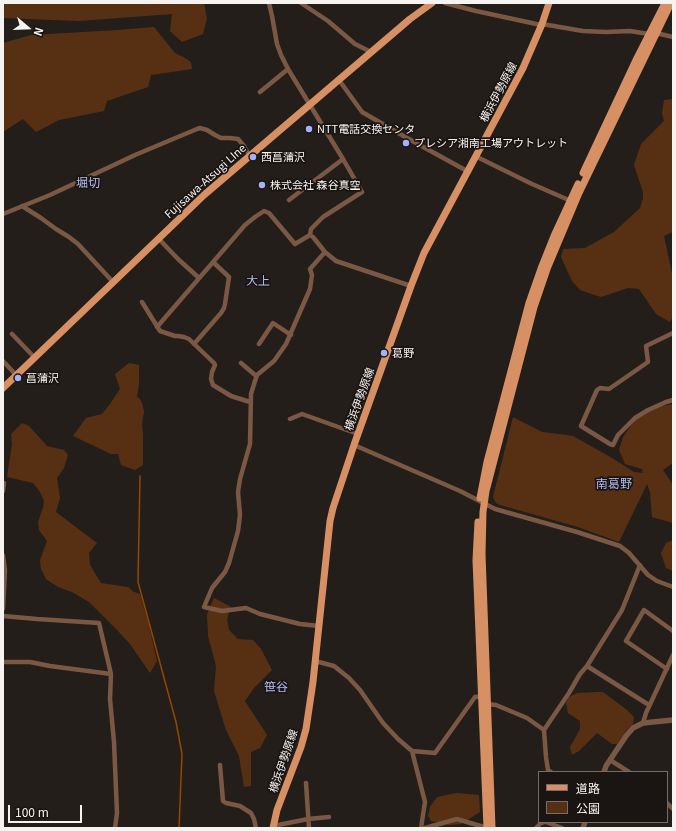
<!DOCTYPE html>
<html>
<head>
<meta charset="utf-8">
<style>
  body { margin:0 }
  #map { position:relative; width:676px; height:831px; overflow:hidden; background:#241e1b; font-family:Georgia,"Noto Sans JP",serif }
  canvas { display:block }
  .frame { position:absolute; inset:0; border:4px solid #f7f3f1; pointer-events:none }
  .legend { position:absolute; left:538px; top:771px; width:130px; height:52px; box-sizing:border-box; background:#1a1512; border:1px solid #726e6b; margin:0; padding:5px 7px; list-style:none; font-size:12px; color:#f7f3f1 }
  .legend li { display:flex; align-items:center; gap:8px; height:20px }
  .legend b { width:20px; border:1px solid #726e6b }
  .north { position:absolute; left:8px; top:8px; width:40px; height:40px; -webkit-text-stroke:3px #1a1512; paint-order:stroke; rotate:109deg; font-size:11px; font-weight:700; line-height:16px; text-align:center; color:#f7f3f1 }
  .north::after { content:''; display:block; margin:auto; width:14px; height:18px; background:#f7f3f1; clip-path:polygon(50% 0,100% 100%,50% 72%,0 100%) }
  .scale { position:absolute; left:8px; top:805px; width:74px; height:18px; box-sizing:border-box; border:2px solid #f7f3f1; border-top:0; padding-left:5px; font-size:12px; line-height:14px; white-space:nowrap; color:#f7f3f1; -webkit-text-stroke:3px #1a1512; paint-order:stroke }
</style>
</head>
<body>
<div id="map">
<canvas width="676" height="831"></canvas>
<div class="frame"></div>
<ul class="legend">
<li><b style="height:5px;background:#d69063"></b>道路</li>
<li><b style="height:11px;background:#573014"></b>公園</li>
</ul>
<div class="north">N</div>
<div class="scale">100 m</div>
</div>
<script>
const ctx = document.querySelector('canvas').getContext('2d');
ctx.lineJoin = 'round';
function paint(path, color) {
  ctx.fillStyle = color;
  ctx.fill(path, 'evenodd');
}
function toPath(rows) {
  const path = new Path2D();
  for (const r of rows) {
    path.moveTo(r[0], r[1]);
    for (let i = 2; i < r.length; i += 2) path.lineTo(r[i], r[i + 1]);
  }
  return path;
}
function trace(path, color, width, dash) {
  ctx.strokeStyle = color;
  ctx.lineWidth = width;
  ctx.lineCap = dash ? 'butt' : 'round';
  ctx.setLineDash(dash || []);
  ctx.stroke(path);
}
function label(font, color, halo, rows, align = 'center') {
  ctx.font = font + ' Georgia,"Noto Sans JP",serif';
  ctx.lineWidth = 3.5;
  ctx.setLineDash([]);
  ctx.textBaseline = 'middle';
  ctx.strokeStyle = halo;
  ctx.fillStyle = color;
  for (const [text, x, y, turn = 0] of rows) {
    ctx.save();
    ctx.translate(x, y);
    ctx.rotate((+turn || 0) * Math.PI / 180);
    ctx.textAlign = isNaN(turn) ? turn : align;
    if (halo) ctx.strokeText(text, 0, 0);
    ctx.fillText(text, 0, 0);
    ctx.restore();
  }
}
paint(toPath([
  [3,3,204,3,207,18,203,34,182,42,170,31,172,14,79,21,3,18],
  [154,27,175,53,185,58,191,62,192,69,151,75,148,87,107,101,104,111,59,120,36,132,23,119,3,132,3,43,31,35,118,30],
  [673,99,673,232,664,236,673,278,673,316,670,322,656,314,639,289,628,288,601,297,580,290,572,281,561,257,563,249,585,248,614,232,640,208,643,198,643,192,634,165,641,144,664,121,662,113,664,100],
  [129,363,139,365,139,383,137,397,140,399,142,403,144,412,142,424,143,435,143,465,135,470,121,465,118,454,111,454,73,436,86,418,102,414,110,404,120,389,115,374],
  [673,404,673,426,672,428,673,429,673,463,663,470,673,485,673,523,652,517,650,492,647,484,619,542,578,527,500,505,496,503,493,497,513,417,542,432,559,434,573,436,612,458,634,472,643,473,642,469,625,464,619,450,623,437,637,417,656,407],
  [22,423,29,426,47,446,64,450,68,455,64,468,57,478,60,498,56,512,97,543,89,553,90,565,101,583,128,587,134,592,140,594,149,626,157,661,150,673,130,644,117,630,89,602,72,592,58,587,46,579,41,569,40,560,47,541,39,530,38,522,43,508,44,501,40,492,33,483,7,477,12,444,11,434],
  [673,540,673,571,666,568,661,553,666,543],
  [214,598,231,607,227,619,229,630,238,639,253,640,261,649,272,670,254,688,245,701,267,735,260,748,251,752,251,786,244,787,239,756,226,730,214,691,216,666,208,636,207,614],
  [597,692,603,692,627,710,634,717,633,724,626,731,617,744,612,744,597,733,579,751,572,755,570,747,580,729,580,721,568,713,566,703,569,697,577,693],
  [456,793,479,795,480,812,461,824,449,825,431,821,428,816,430,807,437,797]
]), '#573014');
trace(toPath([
  [140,476,138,582,176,722,182,754,179,828]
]), '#934702', 1.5);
trace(toPath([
  [269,3,272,16,277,44,281,55,288,69,343,159,362,192,323,217,311,229,310,235,313,237,325,252,336,261,411,286],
  [301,3,328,21,355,44,371,52],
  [445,3,476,11,541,25],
  [542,24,583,31,606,32,630,31,649,34],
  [656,33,673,37],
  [339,80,362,112,407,138,467,171],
  [260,92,288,69],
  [475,156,532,184,571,201],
  [289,200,343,159],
  [22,206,41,218,56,229,69,237,78,244,113,282],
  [3,214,50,195,135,155,197,129,200,128,207,130,215,135,221,138,230,138,238,139,244,146,249,155],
  [158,238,178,259,199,278],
  [142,302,160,331,175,336,178,336,184,337,189,339,214,363,215,365,212,372,211,379,213,385,231,396,250,402],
  [157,327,245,225,255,217,264,211,269,213,295,244,310,235],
  [673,333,646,346,648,362,609,389,600,388,597,390,581,426,610,444,613,445,618,435,635,418,648,410,666,402,673,400],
  [12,334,34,357],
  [194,344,221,313,224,308,225,304,229,277,213,262],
  [259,344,273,323,291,335],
  [3,361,16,375],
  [241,363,255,375,257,375],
  [290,419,302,414,358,434],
  [354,445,460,491,495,509,577,532,620,546,629,553,648,575,657,581,673,587],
  [3,491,4,483],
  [3,555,5,570,3,609],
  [3,616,37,619,99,623,111,674,110,699,114,742,117,813,115,828],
  [319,626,300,624,260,614,246,608,222,611,204,607,212,588,225,572,229,563,238,531,240,515,238,492,240,479,250,444,251,394,255,381,257,375,274,361,286,344,310,289,312,275,310,269,325,252],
  [315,661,334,666,349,678,360,690,383,723,398,739,412,751,435,753,475,697,482,696],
  [3,662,30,662,50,666,111,674],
  [587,666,649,705],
  [667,669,626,641,644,610,673,631],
  [488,704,496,705,527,718,544,730],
  [643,723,646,713,673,655],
  [412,751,425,802,421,828],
  [610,760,629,772],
  [220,765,223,801,226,803,240,806,251,813,254,819,256,828],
  [551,772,548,770,546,757,544,730,569,693,580,674,587,666,622,610,640,565],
  [306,783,309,828],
  [667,803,673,809],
  [546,822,562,828],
  [273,826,308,819,329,817],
  [425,828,457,819,487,828],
  [536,828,541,823,544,822]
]), '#7a5843', 4.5);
trace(toPath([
  [604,772,606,766,626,736,633,728,643,723,673,720],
  [583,828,585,822]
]), '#7a5843', 5.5);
trace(toPath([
  [583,173,637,58,665,3],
  [3,388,204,195,410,19,432,3],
  [480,498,487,462,529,303,542,266,554,236,578,184],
  [478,522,476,560,487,828],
  [273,828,277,810,301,747,306,729,313,682,330,521,333,508,354,445,411,286,424,253,523,68,542,24,549,3],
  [492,828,482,554,483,512,486,491,534,307,547,269,579,193,671,3]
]), '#d69063', 7);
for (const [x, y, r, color] of [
  [309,129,4,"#a4b2fc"],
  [406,143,4,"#a4b2fc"],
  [253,157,4,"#a4b2fc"],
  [262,185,4,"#a4b2fc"],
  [384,353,4,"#a4b2fc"],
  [18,378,4,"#a4b2fc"]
]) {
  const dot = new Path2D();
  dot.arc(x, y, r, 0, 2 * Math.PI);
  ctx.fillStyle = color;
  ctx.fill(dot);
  trace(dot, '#1a1512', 1.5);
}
label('11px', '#f7f3f1', '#1a1512', [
  ["横浜伊勢原線",498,92,-62],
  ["Fujisawa-Atsugi LIne",205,181,-42],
  ["横浜伊勢原線",359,399,-70],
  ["横浜伊勢原線",283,761,-71]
]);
label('11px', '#f7f3f1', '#1a1512', [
  ["NTT電話交換センタ",317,129],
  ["プレシア湘南工場アウトレット",414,143],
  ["西菖蒲沢",261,157],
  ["株式会社 森谷真空",270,185],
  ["葛野",392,353],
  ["菖蒲沢",26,378]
], 'left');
label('12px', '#b2bdf5', '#1a1512', [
  ["堀切",88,182],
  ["大上",258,280],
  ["南葛野",614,483],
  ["笹谷",276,686]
]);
</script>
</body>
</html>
